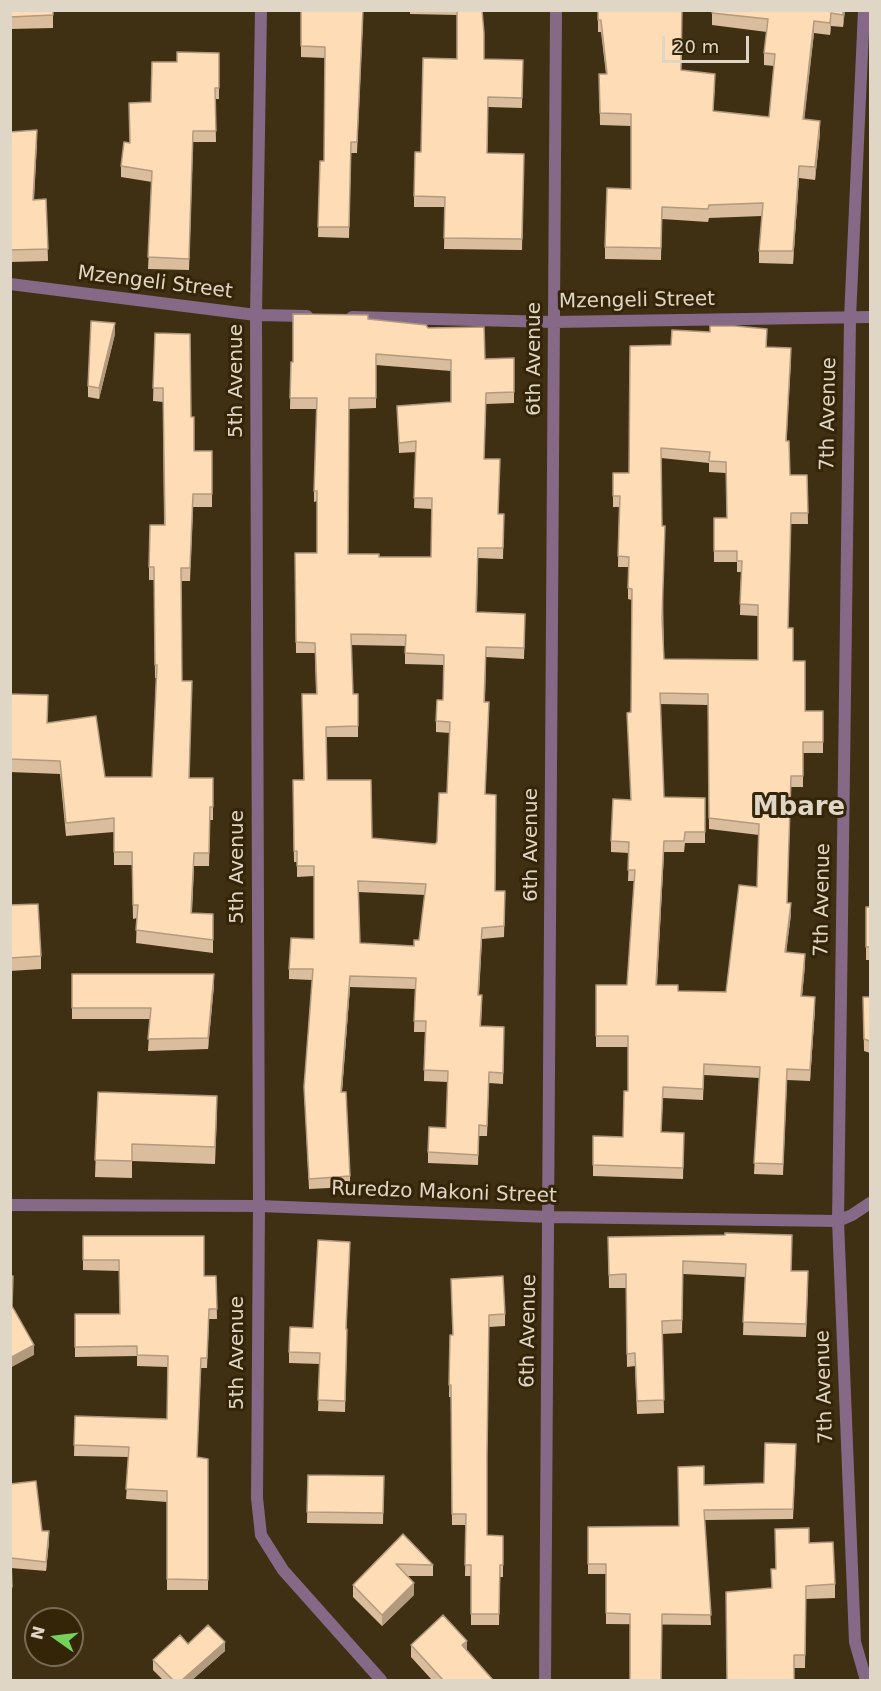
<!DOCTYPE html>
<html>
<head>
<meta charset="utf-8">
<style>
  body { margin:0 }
  #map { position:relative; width:881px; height:1691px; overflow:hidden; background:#3f2f13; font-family:"DejaVu Sans",sans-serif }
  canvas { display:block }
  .frame { position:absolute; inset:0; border:12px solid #e0d6c6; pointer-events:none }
  .north { position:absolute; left:24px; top:1607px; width:60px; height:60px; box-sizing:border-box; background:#342509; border:2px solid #796c55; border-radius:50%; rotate:284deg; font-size:16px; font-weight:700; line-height:24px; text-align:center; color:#e0d6c6 }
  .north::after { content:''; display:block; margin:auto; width:21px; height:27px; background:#74d25b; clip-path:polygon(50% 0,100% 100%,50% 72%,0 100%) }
  .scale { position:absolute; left:662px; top:36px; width:87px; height:27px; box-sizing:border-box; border:3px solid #e0d6c6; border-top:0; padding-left:8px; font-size:18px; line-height:21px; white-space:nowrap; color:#e0d6c6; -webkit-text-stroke:4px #342509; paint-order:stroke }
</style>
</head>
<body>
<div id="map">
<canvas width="881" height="1691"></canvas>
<div class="frame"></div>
<div class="north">N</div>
<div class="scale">20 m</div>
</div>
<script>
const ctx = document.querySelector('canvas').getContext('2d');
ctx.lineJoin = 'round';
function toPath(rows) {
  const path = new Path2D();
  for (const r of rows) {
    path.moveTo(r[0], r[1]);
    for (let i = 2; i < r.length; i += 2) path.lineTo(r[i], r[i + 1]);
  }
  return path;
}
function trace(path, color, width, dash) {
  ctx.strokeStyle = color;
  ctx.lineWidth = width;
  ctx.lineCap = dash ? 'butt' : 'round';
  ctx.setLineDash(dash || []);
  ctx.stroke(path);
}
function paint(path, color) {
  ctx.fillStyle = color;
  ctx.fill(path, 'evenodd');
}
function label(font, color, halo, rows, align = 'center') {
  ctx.font = font + ' "DejaVu Sans",sans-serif';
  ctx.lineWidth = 6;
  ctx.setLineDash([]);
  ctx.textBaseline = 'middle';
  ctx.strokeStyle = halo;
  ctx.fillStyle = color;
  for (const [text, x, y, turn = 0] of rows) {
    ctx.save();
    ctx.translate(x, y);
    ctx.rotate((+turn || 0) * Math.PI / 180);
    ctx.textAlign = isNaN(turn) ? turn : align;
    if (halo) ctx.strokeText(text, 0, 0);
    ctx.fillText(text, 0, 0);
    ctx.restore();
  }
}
trace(toPath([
  [261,10,256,315,259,1206,257,1498,261,1535,283,1570,381,1680],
  [864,10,850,318,838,1221,855,1642,866,1680],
  [10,284,256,315,307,316],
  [352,317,554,322,870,317],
  [10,1205,259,1206,549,1217,838,1221,852,1215,870,1203],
  [545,1680,556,10]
]), '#856986', 12);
paint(toPath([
  [10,10,53,10,53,28,10,29],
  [301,10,363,19,357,153,351,153,349,238,318,237,320,161,324,161,325,58,301,57],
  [410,10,482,10,484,59,523,60,522,108,488,107,487,153,524,154,522,250,444,249,445,207,414,207,414,196,421,152,457,59,457,15,410,14],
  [598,10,681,70,715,86,713,111,769,117,774,66,764,65,764,53,767,32,712,25,712,13,845,10,843,27,831,26,830,35,814,33,804,119,820,133,815,180,799,178,793,264,759,263,759,251,762,216,709,218,708,222,662,219,661,260,605,259,605,247,631,189,631,126,600,125,599,74,606,74,601,32,598,32],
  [219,53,219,99,215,99,216,142,193,142,189,270,148,269,152,182,121,177,121,166,129,143,177,62],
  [10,132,37,143,34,200,46,199,48,261,10,262],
  [368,319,428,328,485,359,514,358,514,403,486,404,484,459,498,514,504,514,503,559,478,558,477,612,525,625,524,659,486,657,485,702,489,712,485,794,495,891,505,902,504,937,482,939,479,995,482,1005,481,1026,504,1038,503,1084,489,1083,487,1136,479,1136,478,1165,428,1163,428,1152,446,1128,448,1082,424,1081,425,1032,414,1032,415,989,350,987,342,1092,350,1176,350,1187,309,1189,304,1087,312,980,289,979,289,969,314,939,314,876,297,877,297,862,294,862,293,780,303,780,316,694,315,653,296,653,295,553,317,553,317,501,314,502,314,491,317,409,290,409,291,362,293,362],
  [376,365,451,371,451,402,397,406,399,453,416,452,414,508,432,509,431,557,379,557,348,554,349,409,376,408],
  [351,645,405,646,405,664,444,665,443,700,436,721,436,732,450,733,447,793,437,842,435,844,372,838,327,780,326,737,358,737,358,694,353,694],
  [358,892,425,895,419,940,414,946,360,943],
  [155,333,191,417,194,451,212,451,212,507,193,507,190,581,181,581,182,681,189,778,213,778,213,820,210,820,209,866,194,866,192,913,213,914,213,953,136,943,137,918,133,919,132,865,114,865,114,832,66,836,60,774,10,772,10,694,48,723,105,777,152,777,156,678,155,678,154,580,149,580,149,567,164,525,163,402,153,401],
  [115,334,99,399,88,397,88,386],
  [767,339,767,347,791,359,786,441,790,475,807,475,808,524,791,524,788,628,793,661,805,711,823,711,823,753,803,753,803,787,791,787,787,903,791,914,786,952,805,965,802,996,815,1008,810,1081,787,1080,783,1175,754,1174,759,1078,704,1075,703,1100,663,1098,661,1132,684,1133,683,1179,593,1176,593,1136,623,1137,628,1091,628,1047,596,1047,596,985,627,985,634,881,628,881,629,853,611,852,611,841,631,800,627,713,631,712,632,600,628,599,628,567,618,567,619,507,613,507,613,473,629,473,671,345],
  [661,458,709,463,709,472,726,473,727,518,714,518,714,562,737,562,737,572,741,572,740,615,758,616,758,660,664,659],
  [660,704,708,705,709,829,759,835,757,887,726,992,678,991,657,985,664,852,684,852,685,843,705,843,705,798,664,797],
  [10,905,41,956,41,969,10,971],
  [866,907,870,907,870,960,866,960],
  [72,974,214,985,208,1049,148,1051,150,1019,72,1019],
  [863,997,870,997,870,1053,864,1051],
  [98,1092,217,1112,215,1164,132,1161,132,1178,95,1177],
  [83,1236,204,1276,216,1276,217,1319,209,1319,207,1368,201,1368,197,1457,208,1459,208,1590,167,1590,167,1502,126,1499,129,1457,74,1456,75,1416,167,1419,167,1367,137,1366,137,1356,75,1357,75,1314,120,1314,119,1271,83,1270],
  [608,1237,792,1271,808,1284,806,1337,743,1335,745,1277,683,1274,682,1333,662,1334,664,1413,637,1414,635,1366,627,1367,626,1288,609,1288],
  [350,1253,346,1329,347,1340,345,1412,318,1411,320,1364,289,1363,289,1352,313,1328],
  [451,1279,505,1314,505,1326,489,1327,487,1460,487,1535,503,1536,503,1577,500,1577,499,1625,471,1625,471,1576,465,1576,466,1525,452,1525,451,1397,449,1397,450,1335,453,1335],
  [796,1455,793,1519,705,1520,711,1625,606,1624,606,1574,588,1574,588,1527,679,1526,704,1485,764,1483],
  [308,1475,384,1476,383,1524,307,1523],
  [10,1484,49,1541,46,1571,11,1568,12,1596,10,1596],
  [403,1534,433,1565,433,1576,406,1576,414,1595,382,1626,353,1597,353,1585],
  [809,1543,835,1584,835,1598,806,1599,805,1668,794,1668,771,1588,776,1569],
  [188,1644,225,1651,192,1680,163,1680,153,1670,153,1660],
  [411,1645,467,1650,493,1680,432,1680,411,1657]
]), '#dabd9c');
paint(toPath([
  [843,10,845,10,843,27],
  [831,13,831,26,830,35,830,23],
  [814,21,814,33,803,132,803,119],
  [820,121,820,133,815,180,815,167],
  [799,166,799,178,793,264,793,251],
  [115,323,115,334,99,399,99,388],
  [791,348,791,359,786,452,786,441],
  [664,841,664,852,656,996,656,985],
  [791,903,791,914,785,963,785,952],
  [805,954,805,965,801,1007,801,996],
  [214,974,214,985,208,1049,208,1038],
  [350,976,350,987,341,1103,341,1092],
  [815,997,815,1008,810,1081,810,1070],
  [34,1345,34,1355,10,1368,10,1358],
  [49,1531,49,1541,46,1571,46,1562],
  [414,1583,414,1595,382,1626,382,1615],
  [467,1641,467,1652,462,1645],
  [225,1642,225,1651,192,1680,182,1680]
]), '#b29a7f');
const building = toPath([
  [10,10,53,10,53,15,10,17,10,10],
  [301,10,363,10,357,142,351,142,349,227,318,227,320,161,324,161,325,47,301,46,301,10],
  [457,10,482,10,484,33,484,59,523,60,522,98,488,97,487,153,524,154,522,239,444,238,445,197,414,196,415,152,421,152,423,58,457,59,457,10],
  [598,10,682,10,681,70,715,74,713,111,769,117,775,54,764,53,768,19,712,13,713,10,843,10,843,15,831,13,830,23,814,21,803,119,820,121,815,167,799,166,793,251,759,251,763,203,709,205,708,209,662,207,661,248,605,247,607,188,631,189,631,114,600,113,599,74,607,74,601,20,598,20,598,10],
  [177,52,219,53,219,88,215,88,216,131,193,131,189,259,148,257,152,171,121,166,124,142,130,143,129,103,151,102,152,62,177,62,177,52],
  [37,130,33,200,46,199,48,249,10,250,10,132,37,130],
  [293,314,368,315,368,319,426,325,428,328,484,327,485,359,514,358,514,392,486,393,484,459,500,459,498,514,504,514,503,548,478,548,476,612,525,614,524,648,486,647,484,702,489,702,485,794,496,795,495,891,505,891,504,926,482,928,478,995,482,995,480,1026,504,1027,503,1073,489,1072,487,1126,479,1125,478,1155,428,1152,429,1127,446,1128,448,1071,424,1070,426,1021,414,1021,416,978,350,976,341,1092,346,1092,350,1176,309,1179,304,1087,313,969,289,969,291,938,314,939,314,866,297,866,297,851,294,851,293,780,304,780,302,694,317,694,315,643,296,642,295,553,317,553,317,491,314,491,317,398,290,398,291,362,293,362,293,314],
  [376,354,451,360,451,402,397,406,399,443,416,441,414,498,432,498,431,557,379,557,379,554,348,554,349,398,376,398,376,354],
  [351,634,406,635,405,653,444,655,443,700,437,700,436,721,450,722,447,793,439,793,437,842,435,844,372,838,371,780,327,780,326,727,358,726,358,694,353,694,351,634],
  [358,881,426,884,419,940,414,940,414,946,360,943,358,881],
  [91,321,115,323,99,388,88,386,91,321],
  [710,326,735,326,767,329,766,347,791,348,786,441,789,441,790,475,807,475,808,513,791,513,788,628,793,628,793,661,805,661,805,711,823,711,823,742,803,742,803,776,791,776,787,903,791,903,785,952,805,954,801,996,815,997,810,1070,787,1069,783,1164,754,1163,760,1067,704,1064,703,1089,663,1087,661,1132,684,1133,683,1168,593,1165,593,1136,623,1137,624,1091,628,1091,628,1036,596,1036,596,985,627,985,635,870,628,870,629,842,611,841,613,799,631,800,627,713,631,712,632,589,628,588,629,557,618,556,620,496,613,496,613,473,629,473,630,346,671,345,672,330,710,332,710,326],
  [661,448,710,452,709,461,726,462,727,518,714,518,714,551,737,551,737,561,742,561,740,604,758,605,758,660,664,659,662,618,665,526,662,526,661,448],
  [660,693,708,694,709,818,759,824,757,887,739,885,726,992,678,991,678,985,656,985,664,841,684,841,685,832,705,832,705,798,664,797,660,693],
  [155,333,190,334,191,417,194,417,194,451,212,451,212,494,193,494,190,568,181,568,182,681,192,681,189,778,213,778,213,807,210,807,209,853,194,853,191,913,213,914,213,940,136,930,138,905,133,905,132,852,114,852,114,818,66,823,60,761,10,759,10,694,48,695,47,723,96,716,105,777,152,777,157,665,155,665,154,567,149,567,150,525,165,525,163,388,153,388,155,333],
  [38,904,41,956,10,958,10,905,38,904],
  [866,907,870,907,870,947,866,947,866,907],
  [72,974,214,974,208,1038,148,1039,151,1008,72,1008,72,974],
  [863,997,870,997,870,1041,864,1039,863,997],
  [98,1092,217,1096,215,1147,132,1144,132,1161,95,1160,98,1092],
  [725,1233,792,1235,791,1271,808,1271,806,1324,743,1322,746,1264,683,1261,682,1320,662,1321,664,1400,637,1401,635,1353,627,1354,626,1274,609,1275,608,1237,725,1235,725,1233],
  [83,1236,204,1236,204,1276,216,1276,217,1309,209,1309,207,1358,201,1358,197,1457,208,1459,208,1580,167,1579,167,1491,126,1489,129,1447,74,1445,75,1416,167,1419,168,1356,137,1355,137,1346,75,1347,75,1314,120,1314,119,1260,83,1260,83,1236],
  [318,1240,350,1242,346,1329,347,1329,345,1401,318,1400,320,1353,289,1352,290,1327,313,1328,318,1240],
  [10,1276,13,1276,12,1306,34,1345,10,1358,10,1276],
  [503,1276,505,1314,489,1315,487,1453,487,1535,503,1536,503,1565,500,1565,499,1614,471,1614,471,1565,465,1565,466,1514,452,1514,451,1385,449,1385,450,1335,453,1335,451,1279,503,1276],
  [765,1443,796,1444,793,1509,704,1510,711,1615,662,1614,661,1680,630,1680,630,1614,606,1613,606,1564,588,1564,588,1527,679,1526,678,1467,704,1466,704,1485,764,1483,765,1443],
  [308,1475,384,1476,383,1513,307,1512,308,1475],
  [36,1481,42,1531,49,1531,46,1562,11,1558,12,1587,10,1587,10,1484,36,1481],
  [809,1528,809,1543,833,1542,835,1584,806,1586,805,1655,794,1655,794,1680,727,1680,726,1592,772,1588,771,1569,776,1569,775,1529,809,1528],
  [403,1534,433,1565,396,1564,414,1583,382,1615,353,1585,403,1534],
  [443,1615,467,1641,462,1645,493,1680,443,1680,411,1645,443,1615],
  [208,1625,225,1642,182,1680,173,1680,153,1660,180,1635,188,1644,208,1625]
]);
paint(building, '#fedcb5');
trace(building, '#b29a7f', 1.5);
label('20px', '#e0d6c6', '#342509', [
  ["Mzengeli Street",155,283,7],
  ["Mzengeli Street",637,301,-1],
  ["6th Avenue",535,359,-90],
  ["5th Avenue",237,381,-90],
  ["7th Avenue",829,414,-89],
  ["6th Avenue",532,845,-90],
  ["5th Avenue",238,867,-90],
  ["7th Avenue",823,900,-89],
  ["Ruredzo Makoni Street",444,1193,2],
  ["6th Avenue",529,1331,-89],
  ["5th Avenue",238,1353,-90],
  ["7th Avenue",825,1387,-92]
]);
label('bold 26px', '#e0d6c6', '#342509', [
  ["Mbare",799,808]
]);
</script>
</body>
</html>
